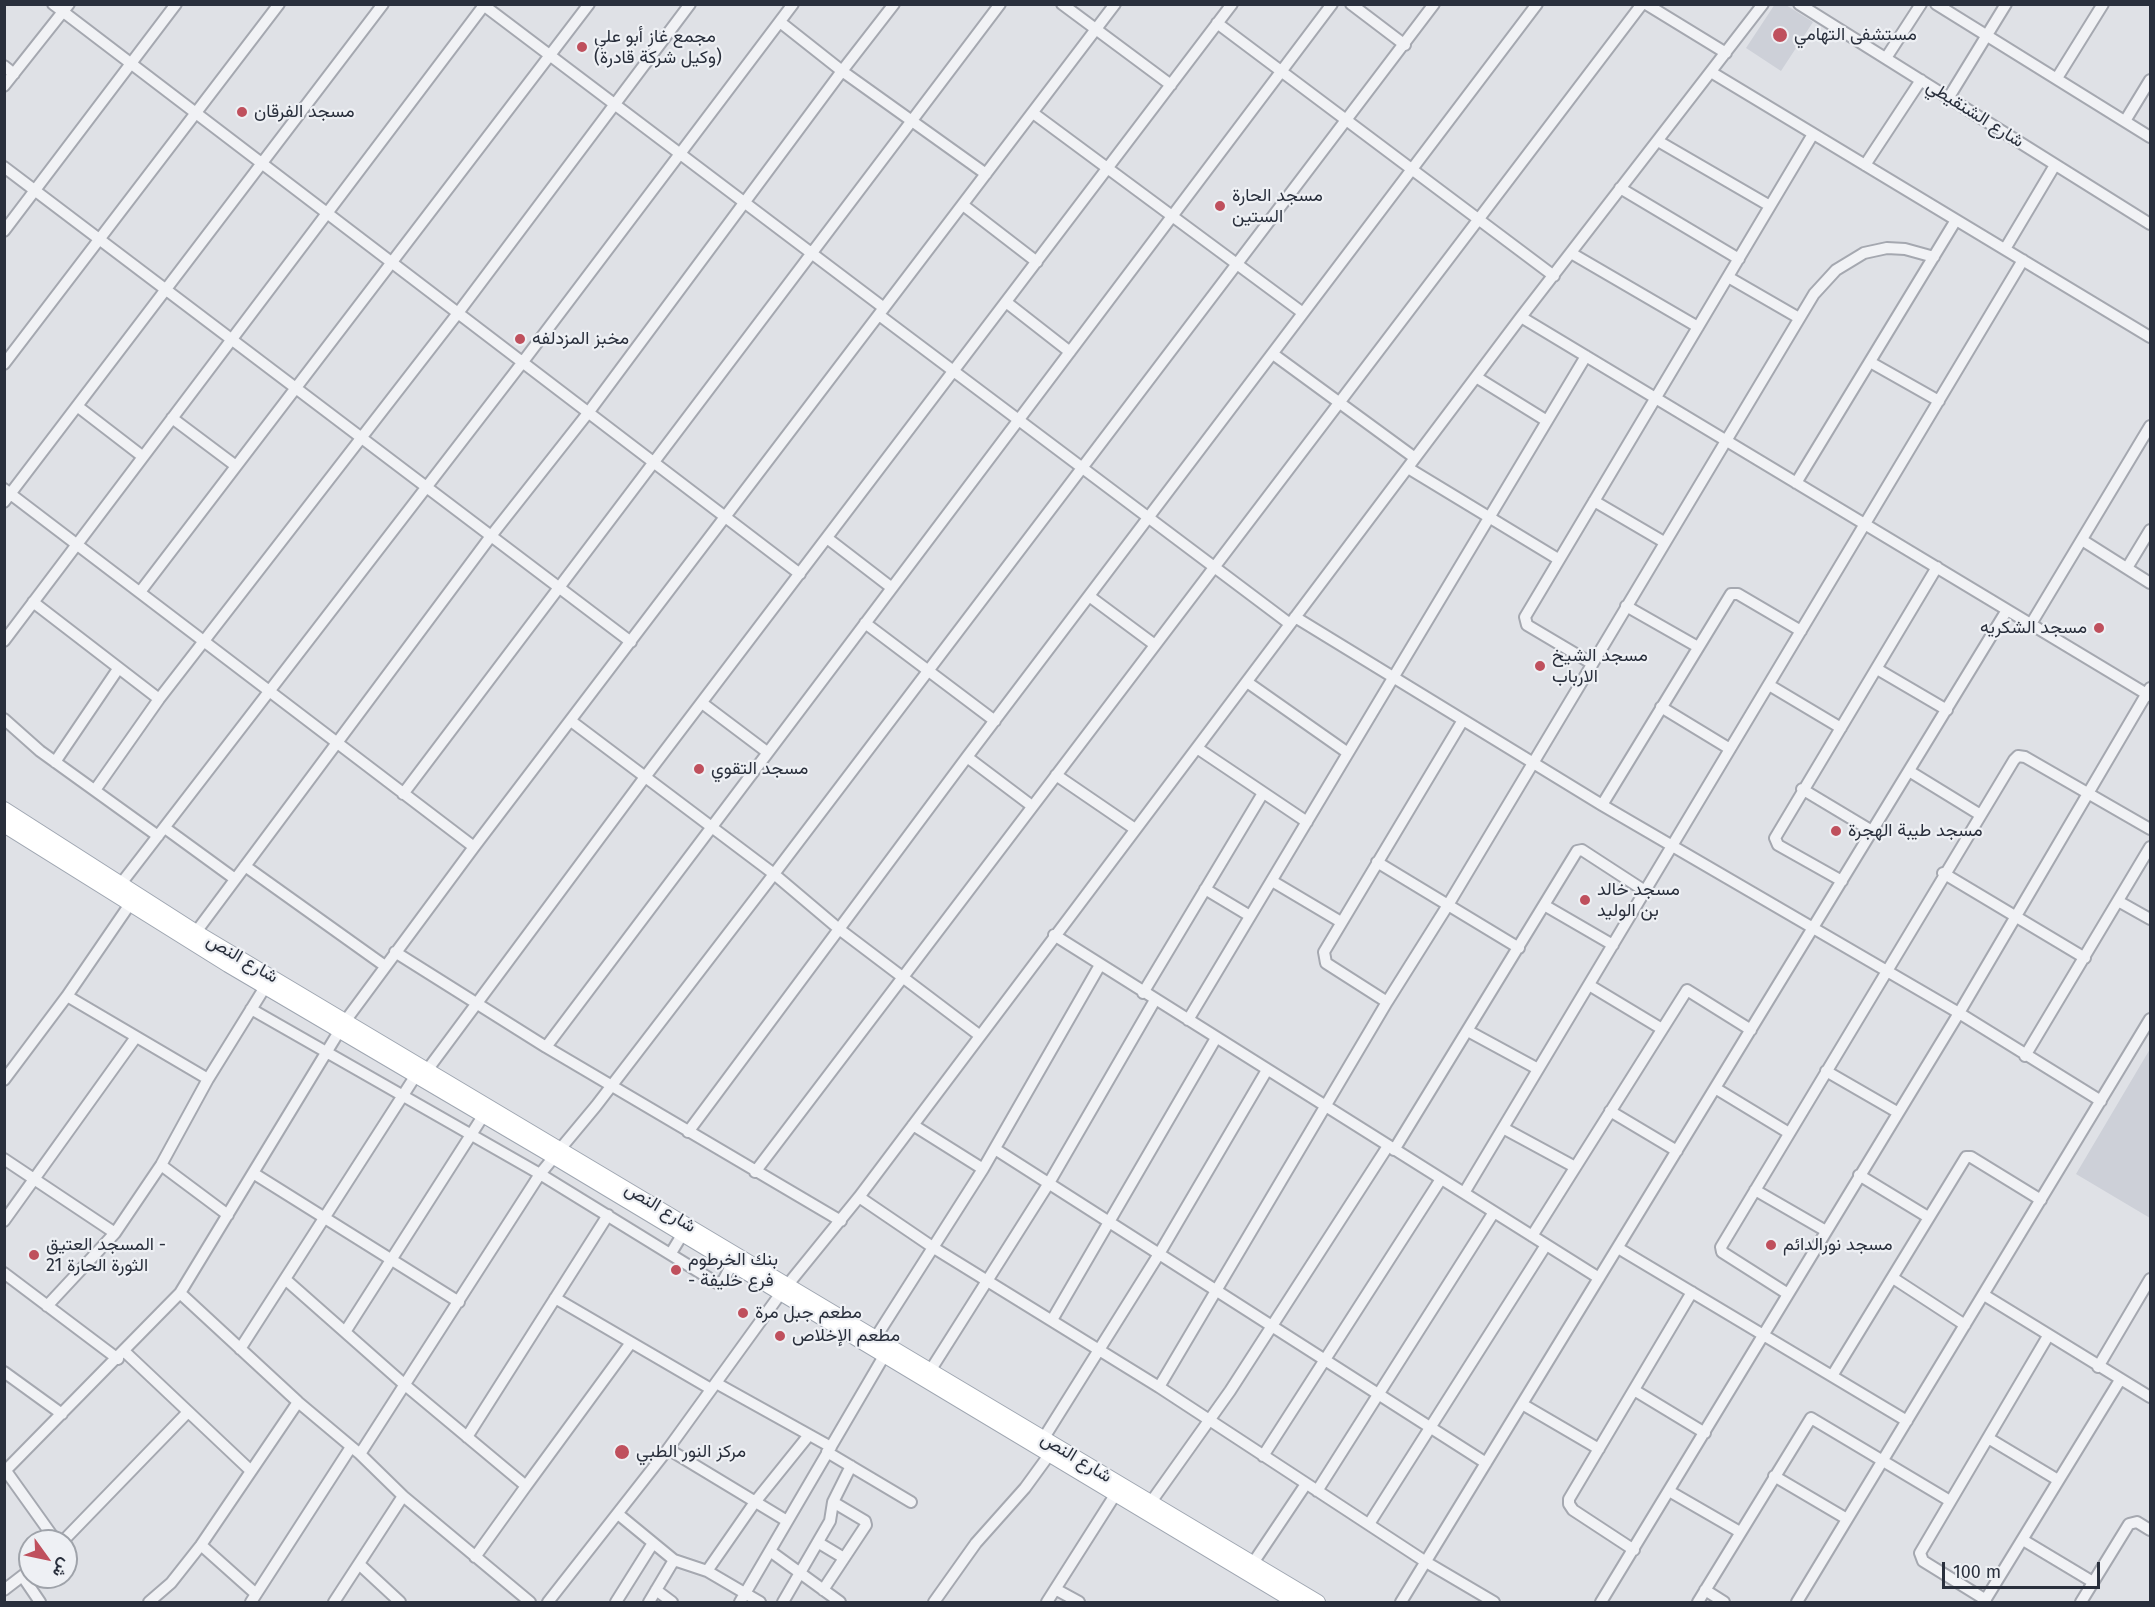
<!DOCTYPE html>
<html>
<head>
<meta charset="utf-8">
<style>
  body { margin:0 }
  #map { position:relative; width:2155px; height:1607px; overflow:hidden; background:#dfe1e6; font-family:"Fira Sans",Vazirmatn,sans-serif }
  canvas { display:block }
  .frame { position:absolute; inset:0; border:6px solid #292f3c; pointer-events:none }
  .north { position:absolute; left:18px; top:1529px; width:60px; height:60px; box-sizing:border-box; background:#eef0f4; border:2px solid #9fa3aa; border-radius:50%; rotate:123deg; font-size:16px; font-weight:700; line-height:24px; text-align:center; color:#292f3c }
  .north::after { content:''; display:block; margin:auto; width:21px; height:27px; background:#bf505d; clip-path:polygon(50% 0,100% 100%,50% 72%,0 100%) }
  .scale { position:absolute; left:1942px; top:1562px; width:158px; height:27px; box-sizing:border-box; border:3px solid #292f3c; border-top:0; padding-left:8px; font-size:18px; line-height:21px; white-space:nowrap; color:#292f3c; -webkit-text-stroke:4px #eef0f4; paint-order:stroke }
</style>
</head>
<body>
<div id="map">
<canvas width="2155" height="1607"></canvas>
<div class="frame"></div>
<div class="north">ش</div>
<div class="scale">100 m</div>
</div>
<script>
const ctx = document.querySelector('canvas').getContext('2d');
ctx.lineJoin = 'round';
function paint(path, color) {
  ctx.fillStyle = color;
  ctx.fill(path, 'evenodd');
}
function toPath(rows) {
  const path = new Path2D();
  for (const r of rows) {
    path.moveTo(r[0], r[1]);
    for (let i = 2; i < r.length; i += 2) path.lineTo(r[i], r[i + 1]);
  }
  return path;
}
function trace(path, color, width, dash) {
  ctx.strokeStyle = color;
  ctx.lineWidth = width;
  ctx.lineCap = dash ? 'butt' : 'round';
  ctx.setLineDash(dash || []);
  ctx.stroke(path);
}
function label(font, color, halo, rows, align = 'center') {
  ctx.font = font + ' "Fira Sans",Vazirmatn,sans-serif';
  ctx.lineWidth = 4.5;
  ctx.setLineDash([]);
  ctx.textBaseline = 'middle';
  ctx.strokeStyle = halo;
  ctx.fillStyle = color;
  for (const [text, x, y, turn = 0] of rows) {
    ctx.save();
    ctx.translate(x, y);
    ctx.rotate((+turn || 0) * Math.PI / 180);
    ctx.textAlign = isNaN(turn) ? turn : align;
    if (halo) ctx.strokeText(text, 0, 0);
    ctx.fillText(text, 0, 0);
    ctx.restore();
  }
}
paint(toPath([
  [1775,4,1786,5,1813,22,1781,71,1746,48],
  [2150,1049,2150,1218,2076,1174]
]), '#cdd0d8');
const minor = toPath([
  [53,4,800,574],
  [482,4,884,308],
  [1062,4,1171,85],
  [1351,4,1405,45],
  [1646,4,1726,53],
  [1799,4,2150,224],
  [1936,4,2150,137],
  [780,22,842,71,986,174],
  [1217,23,1554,276],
  [1886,58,1921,4],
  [4,66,14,74],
  [1711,72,2150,337],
  [2057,78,2103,4],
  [4,86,69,4],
  [1949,97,2006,4],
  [1033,113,1303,313],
  [2125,121,2150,80],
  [1658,141,1770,206],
  [1865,165,1921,80],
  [4,167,631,642],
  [1620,188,1739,259],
  [963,205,1037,262],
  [4,231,176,4],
  [2005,249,2055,165],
  [1571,253,1698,327],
  [1728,277,1799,318],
  [1006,302,1070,352],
  [879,315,1290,624],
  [1521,317,2150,696],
  [1273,354,1415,458],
  [1870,362,1939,401],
  [4,364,279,4],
  [1476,377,1547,421],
  [77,406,142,456],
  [172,418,236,466],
  [1408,468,1558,559],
  [1796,483,1956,220],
  [4,489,474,847],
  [1594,501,1664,542],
  [4,502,383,4],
  [827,538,892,588],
  [2082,540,2150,583],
  [2127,568,2150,530],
  [140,592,589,4],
  [1089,596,1155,645],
  [33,602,159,699],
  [1626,606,1698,647],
  [1295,617,1602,805,1959,1013,2101,1101],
  [865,623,995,721],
  [2031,624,2150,426],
  [4,641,485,4],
  [1591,663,1527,625,1525,617,1813,134],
  [1877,669,1947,710],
  [1247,682,1348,753],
  [1769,685,1841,728],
  [702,703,767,752],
  [1661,707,1730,749],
  [4,719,40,751,158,836],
  [571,721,774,874,839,929,979,1035],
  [1197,748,1307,822],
  [967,757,1032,806],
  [55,762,118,669],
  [1909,771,1979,814],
  [1056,775,1135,829],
  [1802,789,1872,831],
  [95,790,159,699,458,313,690,4],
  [403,794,1000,4],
  [1602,805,1731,594,1738,594,1801,631],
  [165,828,235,879],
  [1377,862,1519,948],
  [245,866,385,966],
  [1943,873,2085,958],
  [1272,881,1341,922],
  [1842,881,1778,845,1775,838,1937,567],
  [120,885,522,363,793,4],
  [1205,889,1250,916],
  [2118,901,2150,919],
  [1544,905,1613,945],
  [196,932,491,536,588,413,842,71,894,4],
  [1054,935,1599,1278],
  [395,952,546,1047,841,1221],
  [1589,985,1662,1029],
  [1143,993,1263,793],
  [67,996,208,1079],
  [1387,1002,1326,963,1324,952,1463,720],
  [251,1009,540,1174,717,1283,723,1281,732,1264],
  [1188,1020,1586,356],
  [1468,1031,1538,1069],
  [546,1047,1332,4],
  [2025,1056,2150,847],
  [428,1069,645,777,1232,4],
  [1826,1071,1897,1112],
  [4,1080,67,996,130,904],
  [1715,1088,1789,1133],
  [1610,1111,1677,1151],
  [913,1125,983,1169],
  [1503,1128,1575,1167],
  [688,1132,967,757,1537,4],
  [561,1148,596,1106,774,874,1434,4],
  [995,1149,1486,1463],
  [1394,1150,1577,851,1582,850,1645,891],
  [4,1159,115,1233],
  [161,1165,228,1215],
  [755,1172,1642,4],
  [253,1173,459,1302],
  [1859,1175,1928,1217],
  [1755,1190,1826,1231],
  [1464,1193,2023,260],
  [859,1197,934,1248,1159,1387,1426,1562,1494,1602],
  [4,1221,136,1037],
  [1532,1236,1687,990,1751,1030],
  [1618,1248,1907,1421],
  [671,1253,682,1235],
  [4,1273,118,1359],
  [1893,1278,1965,1325],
  [285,1279,405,1385,526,1486,475,1557],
  [180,1293,298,1402,360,1454,403,1496,530,1602],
  [1788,1294,1722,1252,1721,1247,2014,760,2018,756,2025,757,2150,829],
  [1984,1295,2150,1397],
  [555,1298,711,1389],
  [47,1306,115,1233,161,1165,208,1079,265,987],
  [1052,1320,1216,1038],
  [345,1332,483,1116],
  [876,1337,983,1169,1100,965],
  [240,1349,416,1075],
  [125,1352,250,1470],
  [2098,1367,2150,1279],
  [930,1371,1049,1183,1155,1000],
  [4,1372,62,1414],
  [1832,1376,1966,1157,1971,1157,2041,1200],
  [716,1383,831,1447],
  [1159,1387,1387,1002,1448,905,1814,294,1836,270,1864,253,1887,248,1905,249,1934,257],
  [1634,1390,1705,1433],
  [1522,1404,1599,1449],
  [467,1437,608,1215],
  [1988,1438,2058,1480],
  [1040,1444,1159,1254,1267,1070],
  [668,1449,787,1521],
  [827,1452,911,1502],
  [360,1454,540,1174,554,1157],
  [1263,1456,1441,1179],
  [6,1471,56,1541],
  [4,1472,180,1293,346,1020,474,847,1115,4],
  [1774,1476,1847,1519],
  [526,1486,630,1344],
  [1317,1491,1494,1212],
  [1669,1491,1740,1532],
  [1151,1502,1230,1391,1388,1146],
  [618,1514,674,1560,707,1571,760,1602],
  [1369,1524,1546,1245],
  [2023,1540,2093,1582],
  [63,1541,188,1412],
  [819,1543,844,1558],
  [201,1545,256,1594],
  [1634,1550,1573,1510,1569,1504,1569,1499,1692,1292],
  [770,1551,840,1602],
  [1253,1563,1306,1484],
  [359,1564,400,1602],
  [707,1571,755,1502,809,1435],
  [23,1577,40,1602],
  [4,1590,30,1570],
  [656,1590,672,1602],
  [823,1590,866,1525,865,1521,833,1502],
  [1057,1590,1079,1602],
  [1705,1590,1724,1602],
  [1986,1600,1923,1561,1920,1553,2048,1336],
  [149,1602,171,1583,201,1545,298,1402],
  [251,1602,351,1447],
  [334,1602,403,1496],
  [548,1602,668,1449,781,1293,859,1197,1521,317,1763,4],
  [616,1602,653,1543],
  [649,1602,674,1560],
  [740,1602,884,1356],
  [783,1602,830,1521,833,1502,851,1466],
  [934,1602,976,1543,1025,1488,1049,1455],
  [1047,1602,1115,1495],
  [1401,1602,2007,610],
  [1601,1602,1959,1013,2150,688],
  [1698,1602,1811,1418,1950,1501],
  [1797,1602,2150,1019],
  [1984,1602,2120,1380],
  [2081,1602,2129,1524,2137,1522,2150,1530]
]);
const major = toPath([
  [4,809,196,932,1318,1602],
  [4,825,228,965,554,1157,1295,1602]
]);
trace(minor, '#a5a8b0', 14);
trace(major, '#9fa6b1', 16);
trace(minor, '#f1f2f5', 10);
trace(major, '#fff', 14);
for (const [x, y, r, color] of [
  [1780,35,8,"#bf505d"],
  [582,47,6,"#bf505d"],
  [242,112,6,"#bf505d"],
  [1220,206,6,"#bf505d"],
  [520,339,6,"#bf505d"],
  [2099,628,6,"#bf505d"],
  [1540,666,6,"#bf505d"],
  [699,769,6,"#bf505d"],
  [1836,831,6,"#bf505d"],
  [1585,900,6,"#bf505d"],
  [1771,1245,6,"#bf505d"],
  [34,1255,6,"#bf505d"],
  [676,1270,6,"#bf505d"],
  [743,1313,6,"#bf505d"],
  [780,1336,6,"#bf505d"],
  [622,1452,8,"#bf505d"]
]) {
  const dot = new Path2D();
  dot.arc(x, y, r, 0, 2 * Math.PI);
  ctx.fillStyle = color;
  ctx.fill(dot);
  trace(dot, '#eef0f4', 2);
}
label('18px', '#292f3c', '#eef0f4', [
  ["مستشفى التهامي",1794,35],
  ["مجمع غاز أبو علي",594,37],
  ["(وكيل شركة قادرة)",594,58],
  ["مسجد الفرقان",254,112],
  ["مسجد الحارة",1232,196],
  ["الستين",1232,217],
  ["مخبز المزدلفه",532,339],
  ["مسجد الشكريه",2087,628,"right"],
  ["مسجد الشيخ",1552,656],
  ["الارباب",1552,677],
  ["مسجد التقوي",711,769],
  ["مسجد طيبة الهجرة",1848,831],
  ["مسجد خالد",1597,890],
  ["بن الوليد",1597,911],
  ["المسجد العتيق -",46,1245],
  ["الثورة الحارة 21",46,1266],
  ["مسجد نورالدائم",1783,1245],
  ["بنك الخرطوم",688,1260],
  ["- فرع خليفة",688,1281],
  ["مطعم جبل مرة",755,1313],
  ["مطعم الإخلاص",792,1336],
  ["مركز النور الطبي",636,1452]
], 'left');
label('18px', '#292f3c', '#eef0f4', [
  ["شارع الشنقيطي",1975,114,32],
  ["شارع النص",242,959,30],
  ["شارع النص",660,1208,31],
  ["شارع النص",1076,1458,31]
]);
</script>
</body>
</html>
